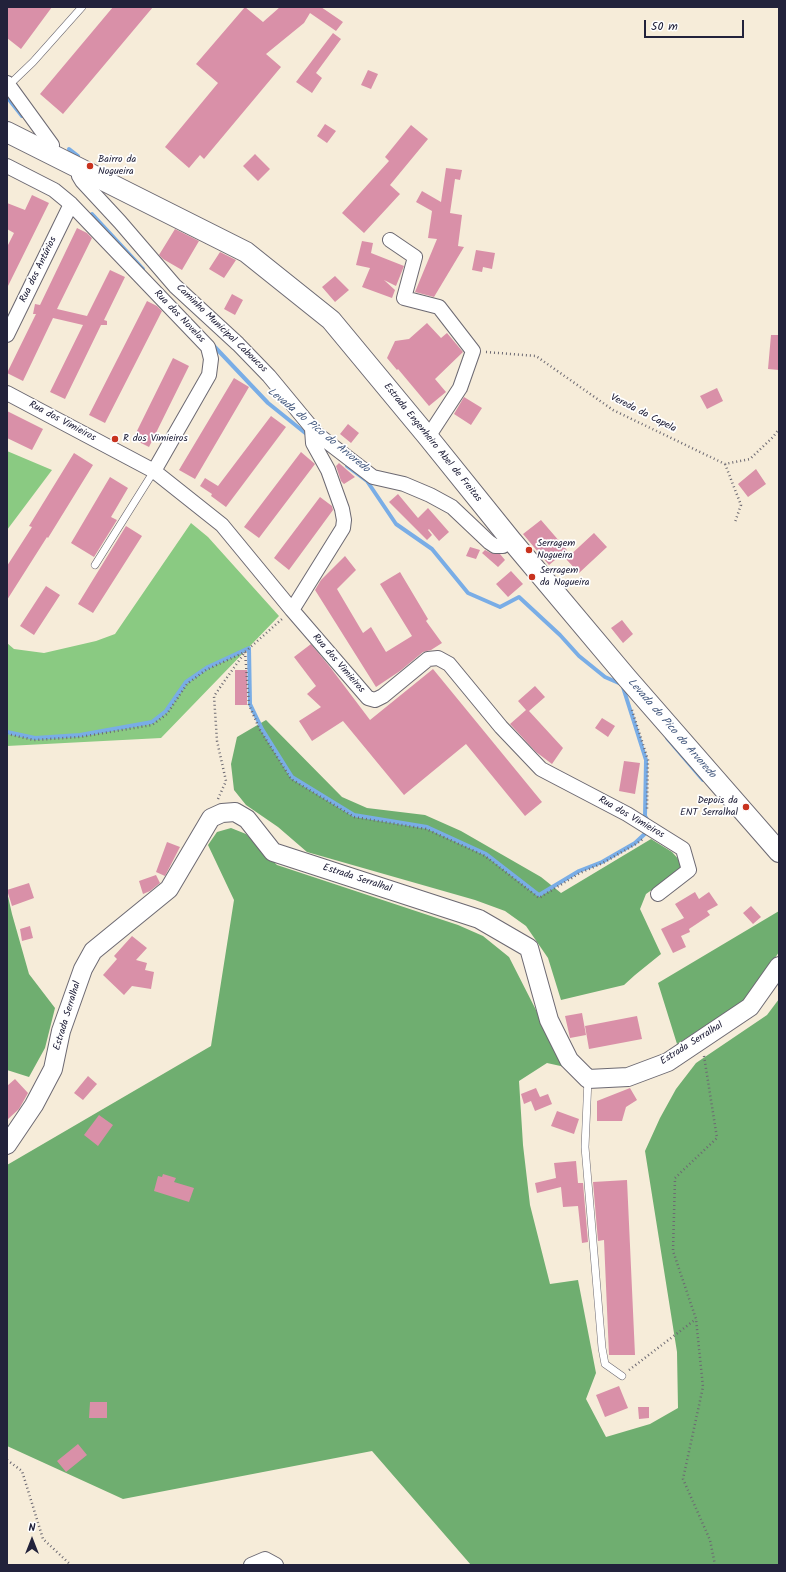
<!DOCTYPE html>
<html>
<head>
<meta charset="utf-8">
<style>
  body { margin:0 }
  #map { position:relative; width:786px; height:1572px; overflow:hidden; background:#f6ecd9; font-family:Kalam,sans-serif }
  canvas { display:block }
  .frame { position:absolute; inset:0; border:8px solid #22223b; pointer-events:none }
  .north { position:absolute; left:12px; top:1520px; width:40px; height:40px; -webkit-text-stroke:3px #fff; paint-order:stroke; rotate:0deg; font-size:11px; font-weight:700; line-height:16px; text-align:center; color:#22223b }
  .north::after { content:''; display:block; margin:auto; width:14px; height:18px; background:#22223b; clip-path:polygon(50% 0,100% 100%,50% 72%,0 100%) }
  .scale { position:absolute; left:644px; top:20px; width:100px; height:18px; box-sizing:border-box; border:2px solid #22223b; border-top:0; padding-left:5px; font-size:12px; line-height:14px; white-space:nowrap; color:#22223b; -webkit-text-stroke:3px #fff; paint-order:stroke }
</style>
</head>
<body>
<div id="map">
<canvas width="786" height="1572"></canvas>
<div class="frame"></div>
<div class="north">N</div>
<div class="scale">50 m</div>
</div>
<script>
const ctx = document.querySelector('canvas').getContext('2d');
ctx.lineJoin = 'round';
function paint(path, color) {
  ctx.fillStyle = color;
  ctx.fill(path, 'evenodd');
}
function toPath(rows) {
  const path = new Path2D();
  for (const r of rows) {
    path.moveTo(r[0], r[1]);
    for (let i = 2; i < r.length; i += 2) path.lineTo(r[i], r[i + 1]);
  }
  return path;
}
function trace(path, color, width, dash) {
  ctx.strokeStyle = color;
  ctx.lineWidth = width;
  ctx.lineCap = dash ? 'butt' : 'round';
  ctx.setLineDash(dash || []);
  ctx.stroke(path);
}
function label(font, color, halo, rows, align = 'center') {
  ctx.font = font + ' Kalam,sans-serif';
  ctx.lineWidth = 3.5;
  ctx.setLineDash([]);
  ctx.textBaseline = 'middle';
  ctx.strokeStyle = halo;
  ctx.fillStyle = color;
  for (const [text, x, y, turn = 0] of rows) {
    ctx.save();
    ctx.translate(x, y);
    ctx.rotate((+turn || 0) * Math.PI / 180);
    ctx.textAlign = isNaN(turn) ? turn : align;
    if (halo) ctx.strokeText(text, 0, 0);
    ctx.fillText(text, 0, 0);
    ctx.restore();
  }
}
paint(toPath([
  [7,451,52,470,7,530],
  [191,523,208,537,279,616,161,738,7,746,7,643,14,649,44,653,96,641,115,634]
]), '#8aca82');
paint(toPath([
  [266,720,342,797,367,808,425,815,461,831,541,877,561,893,651,839,672,852,680,861,680,870,646,894,640,909,661,954,635,975,624,985,561,1000,548,958,526,926,505,911,475,900,307,852,278,827,246,805,234,790,231,764,237,737],
  [231,828,246,834,258,847,277,865,458,925,483,936,509,957,565,1067,547,1063,519,1081,523,1145,530,1205,550,1284,578,1280,596,1373,586,1399,606,1437,650,1424,678,1408,677,1352,645,1151,660,1118,676,1089,696,1063,767,1015,779,999,779,1565,471,1565,372,1451,123,1499,7,1446,7,1165,211,1046,234,900,208,845,217,832],
  [7,892,12,914,29,974,55,1008,45,1048,29,1077,7,1070],
  [779,911,779,952,746,1001,677,1044,658,983]
]), '#6fae70');
trace(toPath([
  [7,97,22,116],
  [69,149,78,156],
  [92,214,143,269],
  [213,345,268,403,309,436],
  [347,466,367,481,396,524,432,549,468,593,500,607,519,597,560,635,579,656,605,677,621,684],
  [622,684,646,760,645,816,648,821],
  [7,732,35,738,80,735,152,722,166,711,186,682,208,667,249,648,250,704,262,729,292,777,354,815,427,827,486,854,539,895,579,871,602,862,635,843,649,830],
  [667,738,703,780]
]), '#79ade6', 4);
paint(toPath([
  [7,7,52,7,21,49,7,38],
  [113,7,153,7,63,114,40,94],
  [245,7,263,22,280,7,321,7,343,22,336,31,310,13,304,23,266,54,281,67,204,159,200,155,189,168,165,147,218,83,196,64],
  [333,33,341,39,316,73,322,78,312,93,296,82],
  [368,70,378,74,371,89,361,85],
  [325,124,336,131,327,143,317,136],
  [411,125,428,139,390,185,400,194,364,233,342,213,389,161,385,157],
  [255,154,270,169,258,181,243,166],
  [446,168,462,170,460,180,455,179,450,213,462,215,458,246,464,247,434,297,415,292,437,239,428,238,432,211,416,202,422,191,441,202],
  [32,195,49,203,7,288,7,247,14,233,7,229,7,203,25,210],
  [77,228,87,233,92,238,57,309,87,316,110,270,125,277,104,320,107,321,107,325,101,325,65,399,50,392,83,325,53,318,23,381,7,373,36,314,33,314,35,304,40,305],
  [175,229,199,241,182,270,163,259,159,255],
  [362,241,373,243,371,253,404,266,396,286,384,280,395,290,392,298,362,287,370,268,356,265],
  [476,250,495,253,492,269,483,267,482,272,472,270],
  [220,252,236,260,224,278,209,269],
  [335,276,349,290,335,302,322,287],
  [232,294,243,300,235,315,224,309],
  [147,301,157,306,162,311,105,423,89,415],
  [427,323,441,338,447,333,463,352,435,379,446,392,429,406,398,369,397,370,387,358,395,341,409,339],
  [771,335,779,335,779,370,768,369],
  [173,358,189,366,149,447,133,439],
  [234,378,249,387,195,479,179,470],
  [717,388,723,401,707,409,700,396],
  [464,397,482,408,471,425,454,414],
  [7,411,43,429,32,450,7,438],
  [271,416,286,427,226,507,211,496,212,494,200,486,205,478,218,486],
  [348,424,359,433,351,443,340,434],
  [301,452,315,464,259,538,244,527],
  [74,453,93,465,48,538,47,537,7,600,7,566,32,527,29,526],
  [339,463,355,477,344,484,341,481,336,466],
  [756,469,766,484,748,497,738,484],
  [110,477,128,488,111,517,117,520,94,557,71,543],
  [398,494,418,518,428,508,449,532,439,541,429,529,428,530,432,535,427,540,389,502],
  [320,497,332,506,333,510,289,570,274,558],
  [541,520,567,550,549,565,523,534],
  [126,526,142,536,93,613,78,604],
  [594,533,607,547,579,573,566,559],
  [470,547,480,550,476,559,466,556],
  [485,550,491,553,500,554,505,560,498,567,482,553],
  [345,556,356,570,337,589,363,633,371,627,386,652,412,636,380,584,400,572,428,619,426,621,442,643,431,650,423,652,400,671,376,687,315,590,321,580],
  [511,571,523,584,508,597,496,584],
  [46,586,60,595,34,635,20,626],
  [622,620,633,634,623,643,611,628],
  [311,644,330,667,370,720,433,669,542,802,525,816,466,744,404,795,343,721,312,741,299,721,321,707,307,694,316,686,294,657],
  [235,670,247,670,247,705,235,705],
  [535,686,545,697,529,711,563,748,552,764,536,752,510,724,526,710,518,701],
  [602,718,615,726,608,737,595,728],
  [624,761,640,763,635,794,619,791],
  [167,842,180,847,165,876,156,872],
  [156,875,160,883,150,891,143,894,139,881],
  [29,883,34,898,12,906,7,890],
  [695,892,699,899,709,892,718,905,707,911,710,915,689,929,690,932,681,936,686,947,673,953,661,929,684,918,675,904],
  [751,906,761,917,753,924,743,913],
  [30,926,33,938,22,941,20,929],
  [132,936,147,948,136,960,147,963,145,970,154,972,151,989,132,986,124,995,103,975,117,959,114,956],
  [582,1013,586,1035,570,1038,565,1016],
  [637,1016,642,1039,589,1049,585,1026],
  [88,1076,97,1084,83,1100,74,1093],
  [15,1079,28,1093,19,1109,7,1120,7,1086],
  [536,1088,540,1097,548,1094,552,1104,535,1111,531,1101,524,1104,521,1094],
  [630,1088,637,1100,626,1107,622,1121,597,1121,597,1101],
  [557,1111,579,1119,574,1134,551,1126],
  [99,1115,113,1125,98,1146,84,1135],
  [576,1161,578,1183,583,1183,588,1242,582,1243,578,1206,563,1207,561,1187,537,1193,535,1183,556,1178,554,1163],
  [163,1174,176,1178,174,1182,194,1188,189,1202,154,1191,158,1176,162,1177],
  [627,1180,635,1355,609,1355,604,1240,598,1241,593,1182],
  [619,1386,628,1408,605,1417,596,1395],
  [90,1402,107,1402,107,1418,89,1418],
  [638,1407,649,1407,649,1418,639,1419],
  [78,1444,87,1455,66,1472,57,1461]
]), '#d990a8');
const service = toPath([
  [9,85,33,62,82,7],
  [95,565,154,471],
  [588,1079,585,1147,602,1348,605,1364,622,1376]
]);
const minor = toPath([
  [7,83,52,145,49,153],
  [7,166,54,190,71,204,208,347,211,359,209,375,154,471],
  [78,167,79,176,82,181,120,222,175,286,238,344,269,376,317,434,373,477,404,484,430,495,452,507,489,542,495,546,503,546,511,540],
  [390,240,415,257,404,298,439,307,473,351,460,388,428,437],
  [7,335,71,204],
  [7,393,154,471,222,525,292,610,368,698,375,700,383,696,428,659,438,658,449,664,501,727,541,769,627,814,683,849,689,870,658,894],
  [292,610,343,528,344,520,342,509,328,470,313,443,312,429],
  [251,1565,265,1559,276,1565]
]);
const tertiary = toPath([
  [7,1145,34,1105,53,1069,61,1031,83,969,93,951,169,889,211,818,222,813,235,812,247,819,273,852,479,919,529,948,549,1020,569,1060,588,1079,628,1077,668,1062,750,1007,779,966]
]);
const secondary = toPath([
  [7,132,246,252,331,320,428,437,511,540,627,678,779,852]
]);
trace(service, '#6c6972', 8);
trace(minor, '#6c6972', 16);
trace(tertiary, '#6c6972', 20);
trace(secondary, '#6c6972', 22);
trace(toPath([
  [486,352,536,356,613,410,725,464,750,459,773,437,779,429],
  [725,464,741,505,735,522],
  [632,710,648,760,647,811],
  [7,734,34,740,80,737,152,725,167,714,187,684,206,670,245,652,249,705,260,730,291,779,354,817,426,829,485,856,539,898,580,873,603,863,636,844,643,839],
  [218,799,226,781,217,741,214,696,245,652,282,619],
  [704,1056,717,1138,675,1178,673,1251,696,1319,703,1387,683,1479,710,1540,715,1565],
  [629,1370,696,1319],
  [7,1460,22,1471,43,1539,71,1565]
]), '#6c6972', 2.5, [1, 3]);
trace(service, '#fff', 7);
trace(minor, '#fff', 14);
trace(tertiary, '#fff', 18);
trace(secondary, '#fff', 20);
for (const [x, y, r, color] of [
  [90,166,4,"#c8321e"],
  [115,439,4,"#c8321e"],
  [529,550,4,"#c8321e"],
  [532,577,4,"#c8321e"],
  [746,807,4,"#c8321e"]
]) {
  const dot = new Path2D();
  dot.arc(x, y, r, 0, 2 * Math.PI);
  ctx.fillStyle = color;
  ctx.fill(dot);
  trace(dot, '#fff', 1.5);
}
label('10px', '#22223b', '#fff', [
  ["Bairro da",98,160],
  ["Nogueira",98,172],
  ["R dos Vimieiros",123,439],
  ["Serragem",537,544],
  ["Nogueira",537,556],
  ["Serragem",540,571],
  ["da Nogueira",540,583],
  ["Depois da",738,801,"right"],
  ["ENT Serralhal",738,813,"right"]
], 'left');
label('10px', '#22223b', '#fff', [
  ["Rua dos Antúrios",39,270,-64],
  ["Rua dos Novelos",179,317,46],
  ["Caminho Municipal Caboucos",221,329,44],
  ["Vereda da Capela",643,414,27],
  ["Rua dos Vimieiros",62,422,28],
  ["Estrada Engenheiro Abel de Freitas",432,443,51],
  ["Rua dos Vimieiros",338,664,49],
  ["Rua dos Vimieiros",631,818,30],
  ["Estrada Serralhal",357,879,18],
  ["Estrada Serralhal",68,1016,-73],
  ["Estrada Serralhal",692,1044,-32]
]);
label('italic 11px', '#455a7f', '#fff', [
  ["Levada do Pico do Arvoredo",318,431,39],
  ["Levada do Pico do Arvoredo",671,729,49]
]);
</script>
</body>
</html>
